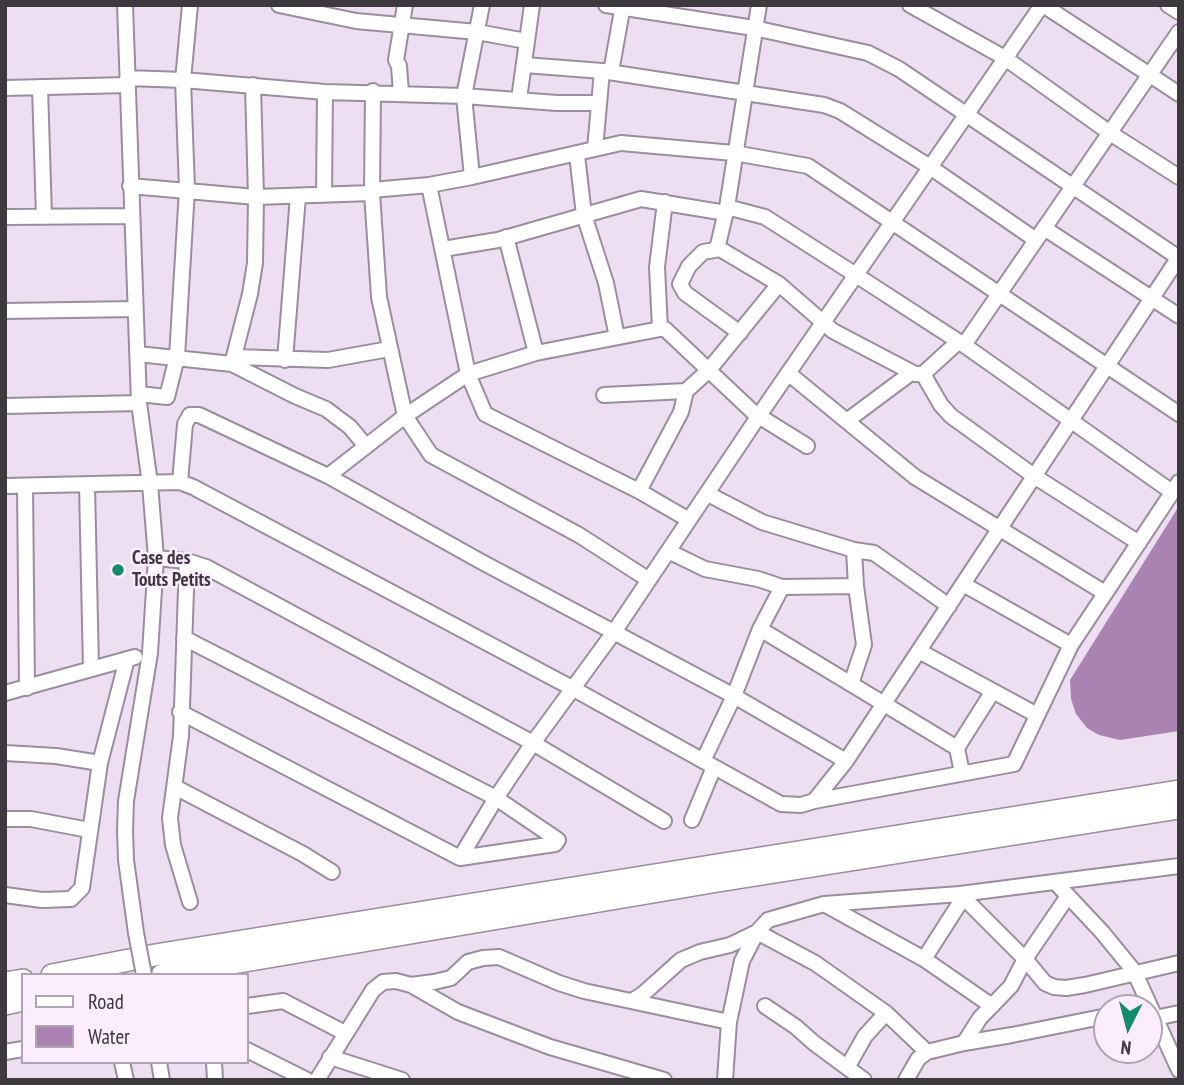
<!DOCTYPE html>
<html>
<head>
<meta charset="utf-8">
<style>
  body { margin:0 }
  #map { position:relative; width:1184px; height:1085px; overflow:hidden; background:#eddff1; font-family:"PT Sans Narrow",sans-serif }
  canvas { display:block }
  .frame { position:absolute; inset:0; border:7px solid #3e383f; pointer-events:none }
  .legend { position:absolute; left:21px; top:973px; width:228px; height:91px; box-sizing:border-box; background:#fbecfe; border:2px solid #afa4b2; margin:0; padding:9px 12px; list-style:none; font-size:21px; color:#3e383f }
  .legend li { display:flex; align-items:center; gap:14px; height:35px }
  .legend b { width:35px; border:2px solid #afa4b2 }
  .north { position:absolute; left:1093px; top:994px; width:70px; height:70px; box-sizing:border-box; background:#fbecfe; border:2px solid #afa4b2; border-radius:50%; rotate:186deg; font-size:19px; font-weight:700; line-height:28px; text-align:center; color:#3e383f }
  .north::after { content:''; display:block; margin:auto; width:24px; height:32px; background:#138b6d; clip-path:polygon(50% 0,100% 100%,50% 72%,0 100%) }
</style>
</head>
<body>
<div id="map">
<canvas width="1184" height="1085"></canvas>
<div class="frame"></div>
<ul class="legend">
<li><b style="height:9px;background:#fff"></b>Road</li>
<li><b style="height:19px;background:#aa83b3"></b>Water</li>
</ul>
<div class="north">N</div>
</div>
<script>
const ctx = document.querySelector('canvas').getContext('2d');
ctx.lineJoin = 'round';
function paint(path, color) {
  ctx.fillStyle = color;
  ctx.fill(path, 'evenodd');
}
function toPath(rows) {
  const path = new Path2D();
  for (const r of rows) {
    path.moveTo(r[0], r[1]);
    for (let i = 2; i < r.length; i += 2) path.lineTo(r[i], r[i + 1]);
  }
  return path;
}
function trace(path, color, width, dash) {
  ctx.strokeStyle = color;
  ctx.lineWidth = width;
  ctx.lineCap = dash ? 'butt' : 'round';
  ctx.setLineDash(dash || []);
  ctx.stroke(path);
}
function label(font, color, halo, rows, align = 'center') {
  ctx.font = font + ' "PT Sans Narrow",sans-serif';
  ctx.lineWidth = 5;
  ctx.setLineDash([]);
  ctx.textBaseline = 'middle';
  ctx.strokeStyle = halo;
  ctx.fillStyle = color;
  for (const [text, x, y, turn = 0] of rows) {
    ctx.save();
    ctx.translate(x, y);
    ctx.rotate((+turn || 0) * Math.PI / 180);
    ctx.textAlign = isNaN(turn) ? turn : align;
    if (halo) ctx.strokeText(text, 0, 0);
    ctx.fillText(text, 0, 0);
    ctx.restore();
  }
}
paint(toPath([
  [1179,506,1179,731,1120,740,1099,735,1087,728,1076,714,1071,699,1070,680]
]), '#aa83b3');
const minor = toPath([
  [125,5,139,403,150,484,156,558,150,653,126,801,125,831,126,860,136,933],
  [279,5,356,21,477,32,526,41],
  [606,5,754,28,868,53,899,69,1179,258],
  [910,5,1005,58,1110,133,1179,177],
  [1043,5,1179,94],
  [1168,5,1179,12],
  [525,65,602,71,824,105,840,111,930,167,1036,240],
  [611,72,623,5],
  [127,78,183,80,325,92,464,96,557,103,598,103],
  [40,87,44,217],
  [5,88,127,85],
  [373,91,372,193,379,297,405,416,431,455,579,535,649,580],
  [401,93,399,66,396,60,405,5],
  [519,99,532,5],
  [595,149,602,71],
  [577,155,584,215,606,283,617,337],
  [472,177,464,96,482,5],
  [429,185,468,374,485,414,639,491,689,520],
  [130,186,256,197,372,193],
  [372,190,429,185,472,177,621,143,734,153,808,166,1179,414],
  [324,195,325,92],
  [727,207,765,217,856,275,964,345,1172,492],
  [5,217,132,216],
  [1044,228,1179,316],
  [506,237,536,353],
  [443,249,498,240,641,199,726,213],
  [720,249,718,245,727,207,759,5],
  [5,311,135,309],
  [660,329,657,267,665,202],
  [740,333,685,293,680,284,689,266,703,252,720,249,779,284,833,331,915,374,923,374,958,342],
  [964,345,1179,32],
  [138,354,232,364,250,294,255,263,256,197,253,85],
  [235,357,328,360,389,349],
  [285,360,298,196],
  [232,364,295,396,326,409,350,427,365,445],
  [788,373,915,477,1105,593],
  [923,374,941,405,951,416,1034,476,1139,543],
  [139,394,167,397,177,357,187,189,183,80,190,5],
  [604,395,686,391],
  [5,406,139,403],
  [848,420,911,373],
  [328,476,405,416,468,374,536,353,660,329,665,329,754,413,807,446],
  [180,482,185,424,190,415,199,415,328,476,480,561,734,696,846,761],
  [87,485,91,669],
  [5,486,180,482,193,487,572,688,781,804,801,805,814,801,846,761,1179,257],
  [25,486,27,688],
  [639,491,681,412,686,391,708,371,779,284],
  [708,494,762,522,854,550,874,553,949,606],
  [668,551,705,569,758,579,782,587,856,586],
  [156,558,187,561,206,567,533,743,664,821],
  [187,561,181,736,170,818,173,845,190,902],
  [963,584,1071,645],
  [760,629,957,748],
  [184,638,496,798,558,840,555,844,460,858],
  [919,651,1037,715],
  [851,684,864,645,856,586,854,550],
  [5,693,135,657],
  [180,712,460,858,496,798,533,743,614,632,760,414,1042,5],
  [5,753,56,756,100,763],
  [703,761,734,696,760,629,782,587],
  [962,773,957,748,993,691],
  [175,787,303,854,332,872],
  [814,801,1014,764,1071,645,1179,482],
  [5,819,31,819,89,830],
  [692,820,714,767],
  [1056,883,1102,932,1134,971,1179,1070],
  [960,894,1025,959,1045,983,1054,987,1066,988,1085,985,1179,963],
  [5,895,42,900,71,899,82,888,100,763,127,659],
  [826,905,924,959,992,1006],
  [757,932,815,963,886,1013,927,1052],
  [924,959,963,898],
  [411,985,458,1012,550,1047,664,1080],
  [632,1001,643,994,681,960,700,952,730,945,757,932],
  [247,1006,283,1001,345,1033],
  [765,1006,796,1027,814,1043,864,1080],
  [1135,1008,1149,1004],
  [1155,1018,1179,1013],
  [964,1043,980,1018,1011,986,1025,959,1068,896],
  [247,1050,307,1080],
  [5,1052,23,1049],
  [330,1057,402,1080],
  [122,1062,126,1080],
  [159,1062,162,1080],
  [214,1062,215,1080],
  [848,1066,865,1036,886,1013],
  [317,1080,373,990,383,982,396,981,411,985,434,982,451,978,468,962,483,958,499,957,559,983,584,991,729,1022],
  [725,1080,729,1022,742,961,757,932,768,920,824,904,960,894,1179,866],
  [906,1080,918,1059,927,1052,964,1043,1012,1035,1107,1016]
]);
const highway = toPath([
  [52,975,155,955,1179,791],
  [162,975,718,881,1179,808],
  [5,983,23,980],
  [5,1004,23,1000]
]);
trace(minor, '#9a8d9d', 18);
trace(highway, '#9a8d9d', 24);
trace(minor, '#fff', 14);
trace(highway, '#fff', 21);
const minorBridge = toPath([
  [136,933,144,975]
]);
trace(minorBridge, '#9a8d9d', 18, []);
trace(minorBridge, '#fff', 14);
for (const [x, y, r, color] of [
  [118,570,7,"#138b6d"]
]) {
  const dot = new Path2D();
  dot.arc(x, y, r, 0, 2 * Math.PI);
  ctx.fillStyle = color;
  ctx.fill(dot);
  trace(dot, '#fbecfe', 2.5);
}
label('bold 19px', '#3e383f', '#fbecfe', [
  ["Case des",132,559],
  ["Touts Petits",132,581]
], 'left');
</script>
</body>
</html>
